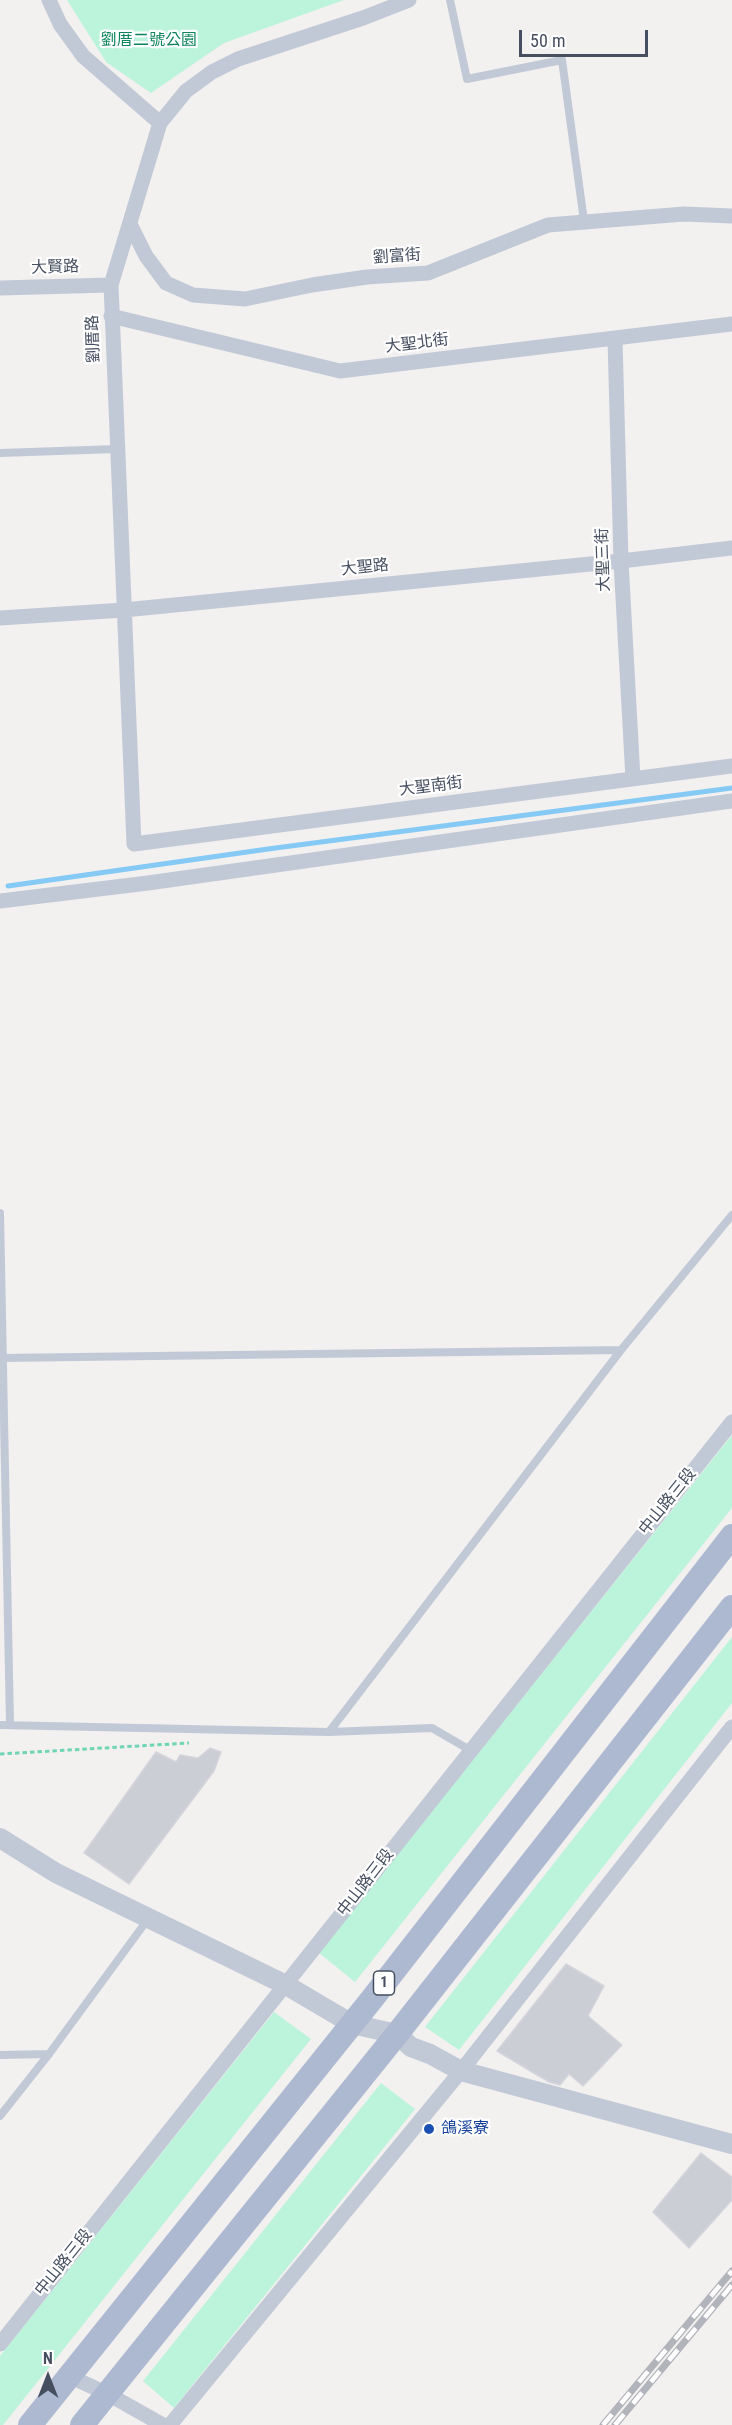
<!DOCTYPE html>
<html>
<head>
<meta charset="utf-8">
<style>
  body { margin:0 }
  #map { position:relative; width:732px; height:2425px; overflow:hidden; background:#f3f0f0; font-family:"Roboto Condensed",sans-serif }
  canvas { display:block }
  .north { position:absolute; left:18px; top:2347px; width:60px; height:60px; -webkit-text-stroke:4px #fff; paint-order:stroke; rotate:0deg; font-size:16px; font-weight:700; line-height:24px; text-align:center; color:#464f60 }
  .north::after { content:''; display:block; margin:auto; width:21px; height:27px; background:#464f60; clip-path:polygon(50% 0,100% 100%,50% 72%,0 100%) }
  .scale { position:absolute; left:519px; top:30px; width:129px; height:27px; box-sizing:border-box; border:3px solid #464f60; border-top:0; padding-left:8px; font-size:18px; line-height:21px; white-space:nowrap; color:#464f60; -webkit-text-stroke:4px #fff; paint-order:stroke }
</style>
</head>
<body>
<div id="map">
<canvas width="732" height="2425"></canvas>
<div class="north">N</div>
<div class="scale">50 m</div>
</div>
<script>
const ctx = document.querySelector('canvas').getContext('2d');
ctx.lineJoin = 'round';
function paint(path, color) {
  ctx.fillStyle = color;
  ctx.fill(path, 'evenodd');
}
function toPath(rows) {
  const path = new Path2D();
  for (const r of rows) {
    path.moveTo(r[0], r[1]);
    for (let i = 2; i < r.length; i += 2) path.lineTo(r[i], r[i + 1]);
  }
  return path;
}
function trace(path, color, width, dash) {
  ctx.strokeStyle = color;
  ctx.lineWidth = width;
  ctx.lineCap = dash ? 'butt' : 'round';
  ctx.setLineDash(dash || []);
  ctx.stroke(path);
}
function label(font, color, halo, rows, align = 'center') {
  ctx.font = font + ' "Roboto Condensed","Noto Sans TC",sans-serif';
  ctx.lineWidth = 4.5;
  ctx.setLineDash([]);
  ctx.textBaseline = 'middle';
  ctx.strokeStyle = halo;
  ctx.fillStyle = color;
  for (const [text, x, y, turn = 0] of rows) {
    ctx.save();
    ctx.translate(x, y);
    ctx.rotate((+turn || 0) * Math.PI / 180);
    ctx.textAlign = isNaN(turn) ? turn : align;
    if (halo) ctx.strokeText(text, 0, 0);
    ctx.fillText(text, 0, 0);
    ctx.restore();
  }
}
paint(toPath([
  [67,0,344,0,224,43,151,93,106,62],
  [732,1435,732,1508,355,1982,319,1953],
  [732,1637,732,1703,459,2050,425,2027],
  [274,2012,311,2039,3,2425,0,2425,0,2356],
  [381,2083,415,2109,174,2408,143,2381]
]), '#bbf4db');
trace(toPath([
  [8,886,268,849,732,788]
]), '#84caf5', 5);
const building = toPath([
  [210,1748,221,1752,214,1771,129,1884,84,1853,156,1752,176,1762,180,1755,198,1758,210,1748],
  [566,1964,604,1986,588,2016,622,2045,583,2086,569,2074,560,2085,549,2082,497,2051,566,1964],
  [701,2153,732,2177,732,2200,689,2248,653,2212,701,2153]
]);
paint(building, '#ccced6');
trace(building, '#d4d5dc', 1.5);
trace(toPath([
  [0,1754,189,1743]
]), '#6fd5b5', 3, [4.5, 3]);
trace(toPath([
  [450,0,467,79,562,60,584,221],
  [0,453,117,449],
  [0,1213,10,1725],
  [0,1358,621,1350],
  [0,1725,329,1732,432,1728,470,1750],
  [329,1732,621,1350,732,1215],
  [0,2055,49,2054],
  [0,2116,49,2054,148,1919]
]), '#c2c9d6', 8);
trace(toPath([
  [49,0,60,24,83,56,160,123],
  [409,0,363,18,238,59,212,72,186,91,160,123,111,285,134,844,732,766],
  [130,224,146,256,166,283,193,295,245,299,312,285,367,277,428,273,548,225,684,214,732,216],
  [0,288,111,285],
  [111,316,340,371,732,324],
  [615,339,621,561,633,779],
  [0,618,124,610,621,561,732,548],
  [0,901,148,883,732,801],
  [0,2344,732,1422],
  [71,2377,108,2394,163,2425],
  [170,2425,461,2071,732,1727]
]), '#c2c9d6', 15);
trace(toPath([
  [0,1838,56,1873,286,1985,352,2024,397,2034,411,2047,430,2054,461,2071,732,2144]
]), '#c2c9d6', 20);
trace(toPath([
  [30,2425,372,1999,732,1536],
  [82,2425,397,2034,732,1607]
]), '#adb9d1', 24);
const rail = toPath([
  [603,2425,732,2271],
  [615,2425,732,2285]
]);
trace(rail, '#b2b4bb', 7);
trace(rail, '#fff', 4.5, [14]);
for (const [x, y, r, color] of [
  [429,2129,6,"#1a4fb4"]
]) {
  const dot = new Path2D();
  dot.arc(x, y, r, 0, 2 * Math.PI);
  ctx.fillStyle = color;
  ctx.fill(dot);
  trace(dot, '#fff', 2);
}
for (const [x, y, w] of [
  [384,1983,21]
]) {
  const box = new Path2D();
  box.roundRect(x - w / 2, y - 12, w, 24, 4.5);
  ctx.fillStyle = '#fff';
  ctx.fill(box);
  trace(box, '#464f60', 1.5);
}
label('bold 15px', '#464f60', null, [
  ["1",384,1983]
]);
label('16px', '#0e845d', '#fff', [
  ["劉厝二號公園",149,41]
]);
label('16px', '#464f60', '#fff', [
  ["劉富街",397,257,-4],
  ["大賢路",55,268,-2],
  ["劉厝路",94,339,-92],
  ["大聖北街",417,344,-7],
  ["大聖三街",604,560,-92],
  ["大聖路",365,568,-6],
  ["大聖南街",431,787,-7],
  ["中山路三段",668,1502,-51],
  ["中山路三段",366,1883,-52],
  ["中山路三段",64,2263,-51]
]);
label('16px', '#164399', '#fff', [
  ["鴿溪寮",441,2129]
], 'left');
</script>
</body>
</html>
